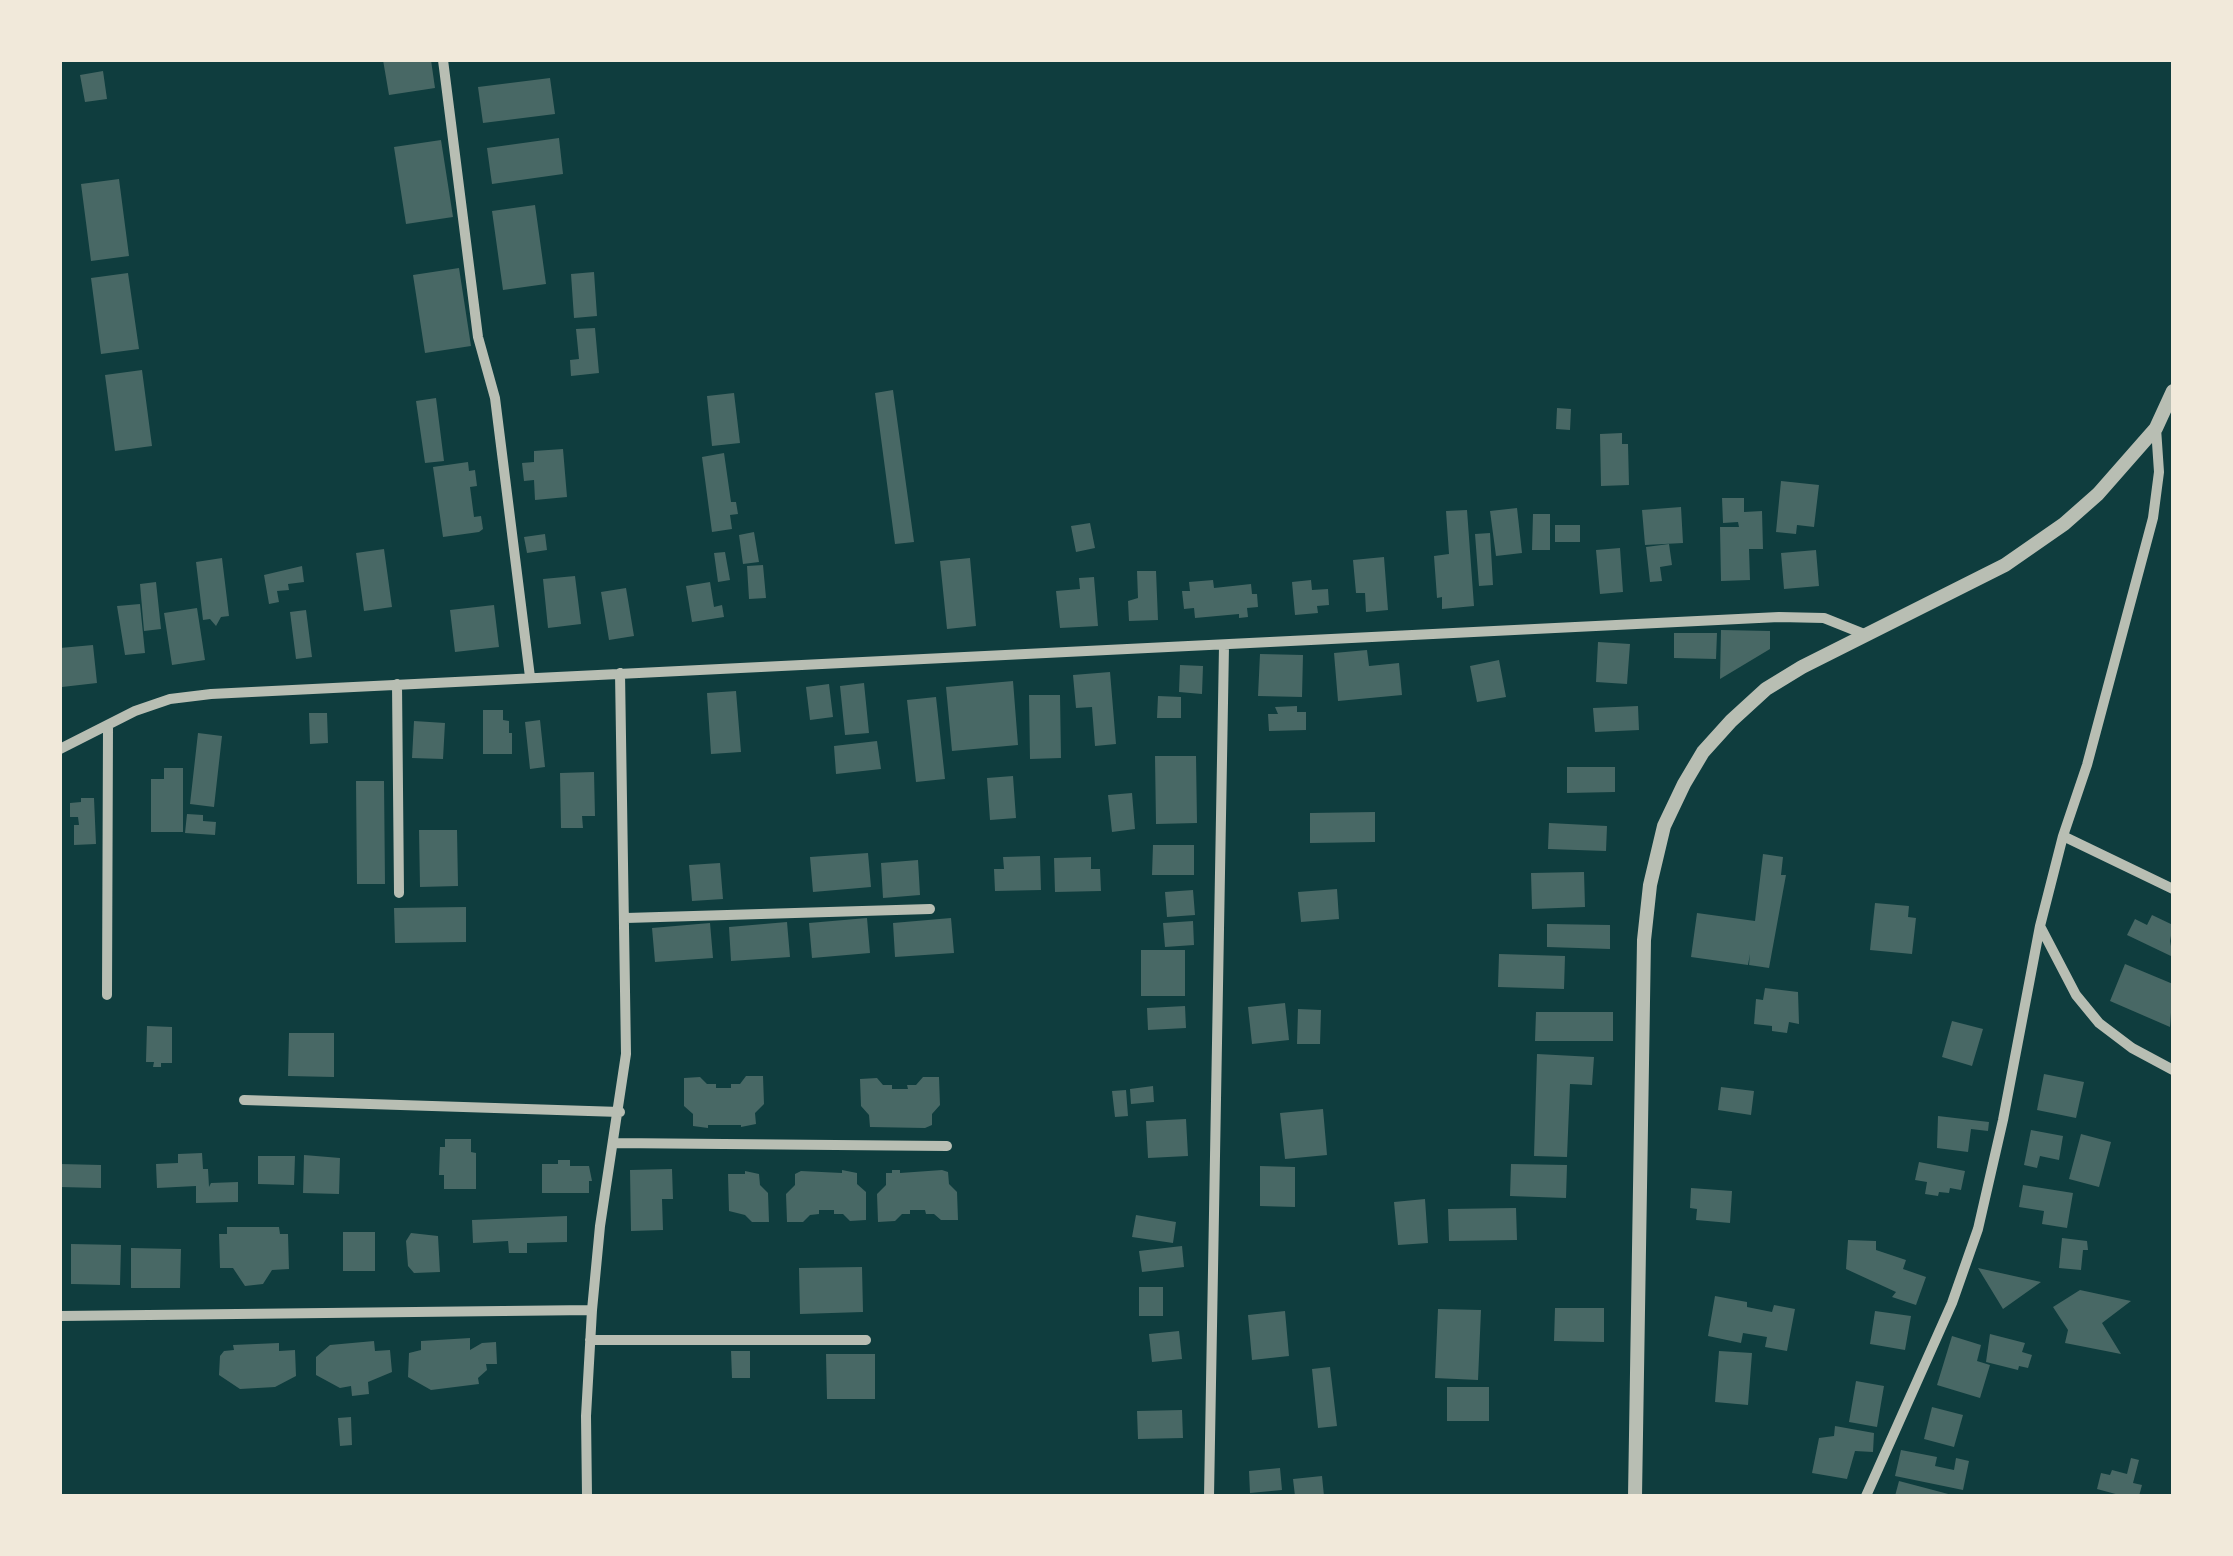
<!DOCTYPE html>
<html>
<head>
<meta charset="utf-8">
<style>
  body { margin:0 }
  #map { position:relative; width:2233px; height:1556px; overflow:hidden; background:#0f3d3e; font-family:Poppins,sans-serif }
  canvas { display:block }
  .frame { position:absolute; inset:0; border:62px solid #f1e9da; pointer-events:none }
</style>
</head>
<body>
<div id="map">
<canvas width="2233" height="1556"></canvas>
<div class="frame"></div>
</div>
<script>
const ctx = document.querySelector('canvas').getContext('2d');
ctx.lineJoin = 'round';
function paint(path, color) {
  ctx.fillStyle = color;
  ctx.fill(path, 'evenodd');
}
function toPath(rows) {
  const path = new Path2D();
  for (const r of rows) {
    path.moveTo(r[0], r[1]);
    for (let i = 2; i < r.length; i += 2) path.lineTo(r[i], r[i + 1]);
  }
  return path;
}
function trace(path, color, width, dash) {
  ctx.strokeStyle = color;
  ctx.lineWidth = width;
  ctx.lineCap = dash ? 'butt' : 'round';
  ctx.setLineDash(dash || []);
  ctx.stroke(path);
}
paint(toPath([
  [383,60,431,60,435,88,389,95],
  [103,71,107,99,85,102,80,75],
  [550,78,555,114,483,123,478,87],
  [559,138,563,174,492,184,487,148],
  [441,140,453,217,406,224,394,147],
  [119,179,129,256,91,261,81,184],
  [535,205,546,284,503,290,492,211],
  [459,268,471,346,425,353,413,275],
  [594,272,597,316,574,318,571,274],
  [128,273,139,349,101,354,91,278],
  [595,328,599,373,571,376,570,360,579,359,576,329],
  [142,370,152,446,115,451,105,375],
  [893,390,914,542,895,544,875,393],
  [734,393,740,443,712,446,707,396],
  [436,398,444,461,425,463,416,401],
  [1557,408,1571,409,1570,430,1556,429],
  [1622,433,1622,444,1628,444,1629,485,1601,486,1600,434],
  [563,449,567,497,535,500,534,480,524,481,522,463,534,462,534,451],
  [724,453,731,502,736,502,738,514,730,515,732,529,712,532,702,457],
  [468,462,469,471,475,470,477,486,470,487,474,517,481,516,483,529,479,532,443,537,433,467],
  [1781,481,1819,485,1814,527,1797,525,1796,534,1776,532],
  [1722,498,1744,498,1744,512,1762,511,1763,549,1749,549,1750,580,1721,581,1720,527,1739,527,1738,522,1723,523],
  [1681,507,1683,543,1645,545,1642,510],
  [1517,508,1522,553,1496,556,1490,511],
  [1467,510,1474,606,1442,609,1442,597,1437,598,1434,556,1449,554,1446,511],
  [1533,514,1550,514,1550,550,1532,550],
  [1090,523,1095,548,1076,552,1071,526],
  [1555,525,1580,525,1580,542,1555,542],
  [754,532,759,562,743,564,739,535],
  [1490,533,1493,585,1479,586,1475,534],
  [545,534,547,550,527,553,524,537],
  [1669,544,1672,565,1660,567,1662,581,1650,582,1646,547],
  [1620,548,1623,592,1600,594,1596,550],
  [384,549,392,607,364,611,356,553],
  [1816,550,1819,586,1784,589,1781,553],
  [725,552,730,580,718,582,714,553],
  [1384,557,1388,610,1366,612,1365,593,1356,593,1353,560],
  [222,558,229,616,221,617,216,626,210,619,203,620,196,562],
  [970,558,976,626,947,629,940,561],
  [763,565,766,598,749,599,747,566],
  [302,566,304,582,288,584,289,590,277,591,279,602,269,604,264,575],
  [1137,571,1156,571,1158,620,1129,621,1128,601,1138,598],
  [575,576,581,624,548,628,543,579],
  [1094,577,1098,626,1060,628,1056,591,1080,589,1079,578],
  [1213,580,1214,588,1251,584,1252,594,1257,594,1258,607,1247,608,1248,617,1239,618,1239,614,1195,618,1194,608,1184,609,1182,591,1190,591,1189,582],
  [1311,580,1312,590,1328,589,1329,605,1317,606,1318,613,1295,615,1292,582],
  [156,582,161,629,144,631,140,584],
  [710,582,714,607,722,605,724,617,692,622,686,586],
  [626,588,634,636,609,640,601,592],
  [140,604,145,653,125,655,117,606],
  [494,605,499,647,455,652,450,610],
  [197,608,205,660,172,665,164,613],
  [306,610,312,657,296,659,290,612],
  [1721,630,1770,631,1770,649,1720,679],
  [1674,633,1717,633,1716,659,1674,658],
  [1598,642,1630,644,1627,684,1596,682],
  [93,645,97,683,62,687,60,648],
  [1367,650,1369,666,1399,663,1402,695,1338,701,1334,653],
  [1260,654,1303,655,1302,697,1258,696],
  [1499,660,1506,697,1477,702,1470,666],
  [1180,665,1203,666,1202,694,1179,692],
  [1110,672,1116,744,1095,746,1092,707,1076,708,1073,675],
  [1013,681,1018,745,952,751,946,687],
  [864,683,869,733,845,735,840,686],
  [829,684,833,717,810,720,806,687],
  [736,691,741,752,711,754,707,693],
  [1029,695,1060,695,1061,758,1030,759],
  [1158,696,1181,697,1181,718,1157,718],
  [936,697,945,779,916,782,907,700],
  [1297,706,1297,712,1306,712,1306,730,1269,731,1268,714,1278,714,1275,707],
  [1638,706,1639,730,1595,732,1593,708],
  [483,710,503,710,503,720,509,721,509,733,512,733,512,754,483,754],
  [309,713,327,713,328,743,310,744],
  [540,720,545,767,530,769,525,722],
  [414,721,445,723,443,759,412,758],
  [198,733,222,736,214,807,190,804],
  [877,741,881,769,836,774,834,746],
  [1155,756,1196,756,1197,823,1156,824],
  [1567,767,1615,767,1615,792,1567,793],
  [164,768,183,768,183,832,151,832,151,779,164,779],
  [594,772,595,816,582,816,583,828,561,828,560,773],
  [1013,776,1016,818,990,820,987,778],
  [356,781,384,781,385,884,357,884],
  [1132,793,1135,829,1112,832,1108,795],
  [81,798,94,798,96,844,74,845,74,825,79,825,78,817,70,817,70,803,81,802],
  [1375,812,1375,842,1310,843,1310,813],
  [187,814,203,815,203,821,216,822,215,835,185,833],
  [1549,823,1607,826,1606,851,1548,849],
  [419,830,457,830,458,886,420,887],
  [1153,845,1194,845,1194,875,1152,875],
  [868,853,871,887,813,892,810,857],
  [1763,854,1783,857,1781,875,1786,875,1769,968,1749,965,1750,954,1748,965,1691,957,1697,913,1755,921],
  [1040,856,1041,890,995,891,994,869,1004,869,1003,857],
  [1091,857,1091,869,1100,869,1101,891,1055,892,1054,858],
  [918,860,920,895,883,898,881,863],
  [720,863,723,899,692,901,689,865],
  [1584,872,1585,907,1532,909,1531,873],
  [1337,889,1339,919,1301,922,1298,892],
  [1193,890,1195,915,1167,917,1165,892],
  [1875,903,1909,906,1908,917,1916,918,1912,954,1870,950],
  [466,907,466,942,395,943,394,908],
  [2152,915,2173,925,2170,941,2173,957,2127,935,2135,919,2147,925],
  [867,918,870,953,812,958,809,923],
  [951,918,954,953,895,957,893,923],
  [1193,921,1194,945,1165,947,1163,923],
  [787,922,790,957,731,961,729,927],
  [710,923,713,958,655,962,652,928],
  [1547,924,1610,925,1610,949,1547,947],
  [1141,950,1185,950,1185,996,1141,996],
  [1499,954,1565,956,1564,989,1498,987],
  [2125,964,2173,984,2170,1027,2110,1001],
  [1765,988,1798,992,1799,1024,1789,1022,1787,1033,1772,1031,1772,1026,1754,1024,1756,999,1763,1000],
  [1285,1003,1289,1040,1252,1044,1248,1007],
  [1185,1006,1186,1028,1148,1030,1147,1008],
  [1298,1009,1321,1010,1320,1044,1297,1044],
  [1536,1012,1613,1012,1613,1041,1535,1041],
  [1952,1021,1983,1029,1972,1066,1942,1057],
  [147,1026,172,1027,172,1063,161,1063,161,1067,153,1067,154,1062,146,1062],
  [289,1033,334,1033,334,1077,288,1076],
  [1537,1054,1594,1057,1592,1085,1570,1084,1567,1157,1534,1156],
  [2044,1074,2084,1082,2076,1118,2037,1110],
  [746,1076,763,1076,764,1104,755,1113,756,1124,741,1127,741,1125,708,1125,708,1128,693,1126,693,1114,684,1106,684,1078,700,1077,707,1084,716,1084,716,1088,731,1088,731,1084,740,1084],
  [923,1077,939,1077,940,1105,932,1114,932,1125,925,1128,870,1127,869,1115,861,1106,860,1079,877,1078,883,1085,892,1085,892,1089,908,1089,907,1085,916,1085],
  [1153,1086,1154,1102,1131,1104,1130,1089],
  [1721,1087,1754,1091,1751,1115,1718,1110],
  [1126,1090,1128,1116,1115,1117,1112,1091],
  [1323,1109,1327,1155,1285,1159,1280,1113],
  [1938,1116,1989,1122,1988,1131,1971,1129,1968,1152,1937,1148],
  [1186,1119,1188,1156,1148,1158,1146,1121],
  [2031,1130,2063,1136,2059,1160,2040,1156,2037,1168,2024,1165],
  [2081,1134,2111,1142,2099,1187,2069,1179],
  [445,1139,471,1139,471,1152,476,1153,476,1189,444,1189,444,1175,439,1175,440,1147,445,1147],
  [202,1153,203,1169,208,1169,209,1187,211,1183,238,1182,238,1202,196,1203,196,1186,157,1188,156,1164,178,1163,178,1154],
  [304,1155,340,1158,339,1194,303,1193],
  [258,1156,295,1156,294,1185,258,1184],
  [558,1160,570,1160,570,1166,589,1166,592,1181,589,1181,589,1193,542,1193,542,1164,558,1164],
  [1919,1162,1965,1171,1961,1190,1950,1188,1949,1193,1939,1192,1938,1196,1925,1194,1927,1182,1915,1180],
  [60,1164,101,1165,101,1188,60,1187],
  [1511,1164,1567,1165,1566,1198,1510,1196],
  [1260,1166,1295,1167,1295,1207,1260,1206],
  [672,1169,673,1199,662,1199,663,1230,631,1231,630,1170],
  [842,1170,857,1173,857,1184,866,1192,866,1220,850,1221,843,1214,834,1214,834,1210,819,1210,819,1214,810,1215,803,1222,787,1222,786,1194,795,1185,795,1174,801,1171,842,1173],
  [892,1170,900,1170,900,1173,942,1170,948,1172,949,1184,957,1192,958,1220,941,1220,934,1214,926,1214,925,1210,910,1210,910,1214,902,1214,895,1221,878,1222,877,1194,886,1185,886,1173,892,1173],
  [745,1171,759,1174,760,1185,768,1193,769,1222,752,1222,745,1215,729,1211,728,1174,745,1174],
  [2023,1185,2073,1193,2067,1228,2042,1224,2044,1211,2019,1207],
  [1691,1188,1732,1191,1730,1223,1696,1220,1697,1209,1690,1208],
  [1425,1199,1428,1243,1398,1245,1394,1202],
  [1516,1208,1517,1240,1449,1241,1448,1209],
  [1136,1215,1176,1222,1173,1243,1132,1237],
  [567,1216,567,1242,527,1243,527,1253,509,1253,508,1241,473,1243,472,1220],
  [227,1227,279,1227,280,1234,288,1234,289,1269,272,1270,263,1284,245,1286,233,1268,220,1268,219,1234,227,1234],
  [343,1232,375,1232,375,1271,343,1271],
  [411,1233,438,1236,440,1272,414,1273,408,1266,406,1241],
  [2062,1238,2087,1241,2088,1250,2083,1250,2081,1270,2059,1268],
  [1848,1240,1876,1241,1876,1250,1906,1260,1903,1269,1926,1277,1916,1305,1892,1297,1896,1292,1846,1269],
  [71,1244,121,1245,120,1285,71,1284],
  [1182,1246,1184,1267,1142,1272,1139,1251],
  [131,1248,181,1249,180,1288,131,1288],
  [862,1267,863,1312,800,1314,799,1268],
  [1978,1268,2041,1282,2003,1309],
  [1139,1287,1163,1287,1163,1316,1139,1316],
  [2080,1290,2131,1301,2102,1323,2121,1354,2065,1343,2068,1330,2053,1307],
  [1715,1296,1747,1302,1747,1307,1772,1312,1774,1305,1795,1309,1787,1351,1765,1347,1767,1337,1743,1333,1741,1343,1708,1336],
  [1555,1308,1604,1308,1604,1342,1554,1341],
  [1438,1309,1481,1310,1478,1380,1435,1378],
  [1285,1311,1289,1356,1252,1360,1248,1315],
  [1875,1311,1911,1316,1905,1350,1870,1344],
  [1179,1331,1182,1359,1152,1362,1149,1334],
  [1990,1334,2025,1343,2022,1352,2032,1355,2028,1368,2019,1366,2018,1370,1986,1362],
  [1952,1336,1981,1345,1977,1361,1990,1365,1980,1398,1937,1385],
  [470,1338,470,1350,482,1343,496,1342,497,1364,486,1364,487,1370,478,1378,479,1384,431,1390,408,1377,409,1353,421,1350,421,1341],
  [374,1341,375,1351,390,1350,392,1372,368,1382,369,1394,352,1396,351,1386,340,1388,316,1375,316,1357,330,1345],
  [279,1343,279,1351,295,1350,296,1376,275,1387,240,1389,219,1375,220,1356,224,1351,234,1350,233,1345],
  [731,1351,750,1351,750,1378,732,1378],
  [1719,1351,1752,1353,1748,1405,1715,1402],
  [826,1354,875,1354,875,1399,827,1399],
  [1330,1367,1337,1426,1318,1428,1312,1369],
  [1856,1381,1884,1386,1877,1427,1849,1422],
  [1447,1387,1489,1387,1489,1421,1447,1421],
  [1932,1407,1963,1415,1954,1447,1924,1439],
  [1182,1410,1183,1438,1138,1439,1137,1411],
  [351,1417,352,1445,340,1446,338,1418],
  [1835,1426,1874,1433,1873,1452,1855,1451,1847,1479,1812,1473,1819,1438,1834,1436],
  [1901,1450,1937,1457,1935,1466,1954,1470,1956,1458,1969,1461,1963,1490,1895,1476],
  [2131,1458,2139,1460,2133,1483,2142,1485,2139,1496,2123,1496,2097,1489,2101,1473,2110,1475,2112,1470,2127,1474],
  [1280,1468,1282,1490,1250,1493,1249,1471],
  [1322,1476,1324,1496,1295,1496,1293,1479],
  [1899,1481,1952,1495,1952,1496,1895,1496]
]), '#486865');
trace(toPath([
  [443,60,478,337,495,398,530,677],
  [397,684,399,893],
  [60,749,135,711,170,699,211,694,1779,617,1824,618,1864,634],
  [2063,836,2173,889],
  [626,918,930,909],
  [2040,926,2076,995,2099,1023,2132,1048,2173,1070],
  [107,995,108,726],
  [244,1100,620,1112],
  [613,1143,947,1146],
  [60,1316,592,1310],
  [590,1340,866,1340],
  [587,1496,586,1416,592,1310,600,1226,626,1054,620,673],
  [1209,1496,1224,646],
  [1866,1496,1952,1303,1978,1229,2003,1120,2040,926,2063,836,2087,765,2153,518,2159,472,2156,428]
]), '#b8beb3', 10);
trace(toPath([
  [1635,1496,1644,940,1650,885,1664,826,1684,784,1703,752,1731,721,1766,689,1802,667,2005,565,2064,524,2098,494,2156,428,2173,391]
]), '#b8beb3', 14);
</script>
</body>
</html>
